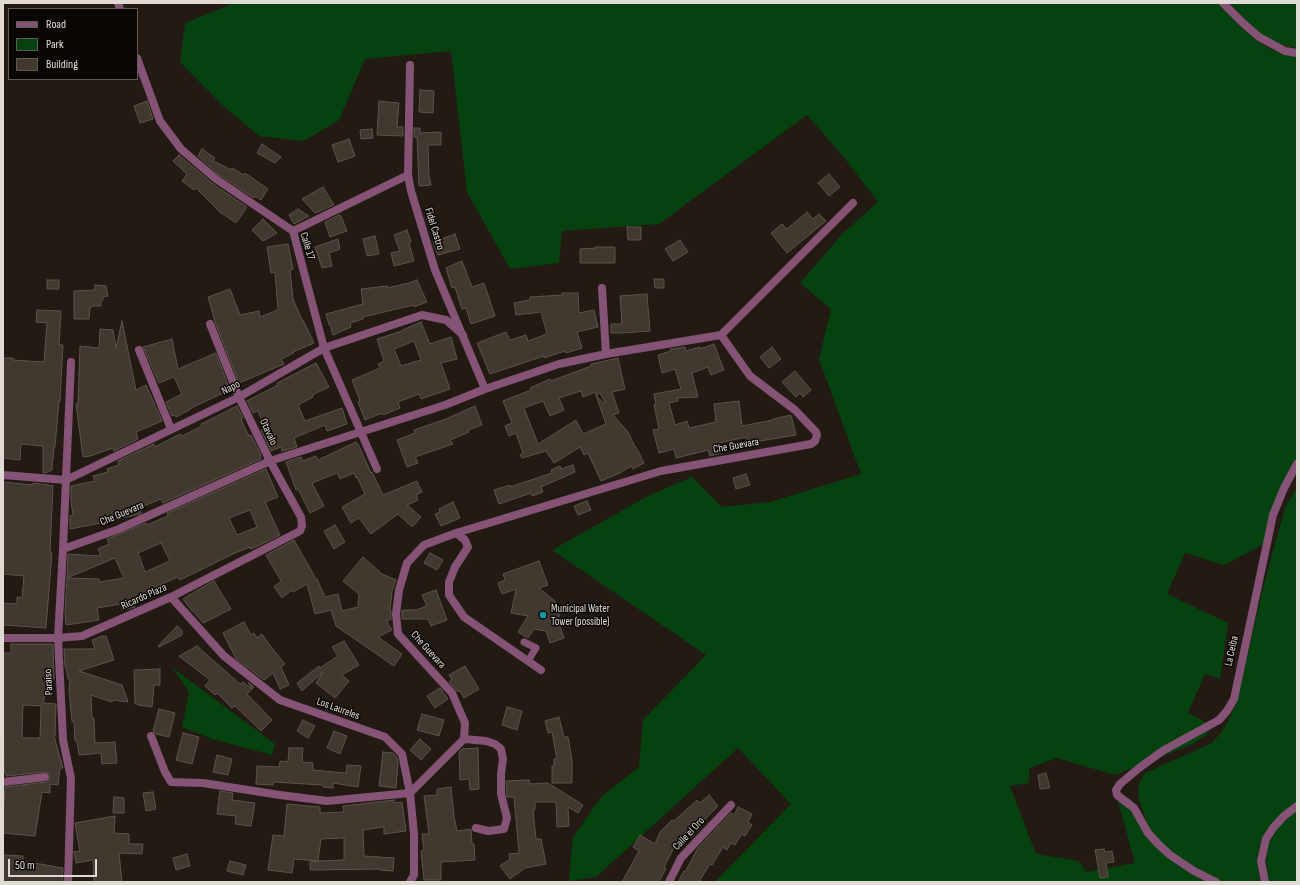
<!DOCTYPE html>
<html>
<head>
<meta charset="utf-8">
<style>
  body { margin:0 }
  #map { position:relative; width:1300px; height:885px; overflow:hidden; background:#231a13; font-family:"Sofia Sans Condensed",sans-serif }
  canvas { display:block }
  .frame { position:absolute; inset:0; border:4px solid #e0dad5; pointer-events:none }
  .legend { position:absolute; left:8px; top:8px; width:130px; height:72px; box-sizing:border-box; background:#090604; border:1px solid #5f5b58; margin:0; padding:5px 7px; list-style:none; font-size:12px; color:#e0dad5 }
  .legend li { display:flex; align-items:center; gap:8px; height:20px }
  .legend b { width:20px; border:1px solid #5f5b58 }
  .scale { position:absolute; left:8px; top:859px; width:89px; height:18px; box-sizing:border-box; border:2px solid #e0dad5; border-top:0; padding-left:5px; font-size:12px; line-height:14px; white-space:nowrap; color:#e0dad5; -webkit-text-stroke:3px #090604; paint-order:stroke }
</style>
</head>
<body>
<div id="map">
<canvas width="1300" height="885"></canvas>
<div class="frame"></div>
<ul class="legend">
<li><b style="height:5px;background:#855376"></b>Road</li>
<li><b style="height:11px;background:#06420f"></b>Park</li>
<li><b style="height:11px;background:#41382f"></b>Building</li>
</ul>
<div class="scale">50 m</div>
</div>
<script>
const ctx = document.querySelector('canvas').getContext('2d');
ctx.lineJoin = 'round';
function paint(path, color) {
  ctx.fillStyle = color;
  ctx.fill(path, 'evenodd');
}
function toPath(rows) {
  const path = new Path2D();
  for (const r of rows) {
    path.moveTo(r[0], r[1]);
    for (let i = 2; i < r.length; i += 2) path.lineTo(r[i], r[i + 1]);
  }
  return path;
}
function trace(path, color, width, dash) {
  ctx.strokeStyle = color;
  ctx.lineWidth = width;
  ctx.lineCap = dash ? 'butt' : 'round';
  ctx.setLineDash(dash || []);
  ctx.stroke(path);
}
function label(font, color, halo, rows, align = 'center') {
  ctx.font = font + ' "Sofia Sans Condensed",sans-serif';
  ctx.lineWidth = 3;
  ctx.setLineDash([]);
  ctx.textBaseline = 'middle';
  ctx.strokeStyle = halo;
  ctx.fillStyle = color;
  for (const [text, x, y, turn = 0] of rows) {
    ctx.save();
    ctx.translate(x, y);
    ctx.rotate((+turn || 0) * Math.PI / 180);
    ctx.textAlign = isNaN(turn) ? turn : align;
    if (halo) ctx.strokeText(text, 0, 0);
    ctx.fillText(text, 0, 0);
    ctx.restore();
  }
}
paint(toPath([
  [235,3,1219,3,1240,26,1257,41,1270,49,1285,54,1297,57,1297,469,1275,505,1262,545,1224,565,1185,553,1167,594,1228,623,1220,679,1205,674,1188,713,1213,726,1206,735,1193,744,1115,775,1057,758,1029,768,1029,783,1010,786,1036,854,1079,861,1086,872,1135,863,1118,801,1125,796,1132,800,1145,835,1164,855,1207,882,715,882,791,804,738,748,596,877,569,881,573,837,602,796,639,767,643,720,706,655,552,550,648,496,692,477,722,507,770,502,861,474,819,359,831,309,800,283,842,234,878,202,846,160,807,115,659,224,562,231,559,263,510,269,467,192,451,51,365,59,339,120,304,141,259,136,220,103,180,62,185,23],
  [1230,3,1297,3,1297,48,1286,46,1274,41,1261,34,1246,20],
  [1297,488,1297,801,1281,814,1270,826,1262,838,1257,857,1260,882,1220,882,1172,853,1157,840,1148,826,1139,800,1138,792,1140,781,1145,773,1212,743,1220,734,1228,722,1237,701,1263,588,1285,508],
  [173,668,275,744,272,755,212,739,182,727,189,692],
  [1297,811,1297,882,1269,882,1266,861,1269,844,1276,831,1284,822]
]), '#06420f');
const building = toPath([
  [420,90,434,91,433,113,419,112,420,90],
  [147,101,153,119,140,123,134,106,147,101],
  [379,101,399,103,397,127,403,127,403,136,377,135,379,101],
  [414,128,420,128,420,133,441,132,441,145,428,145,429,176,431,185,419,186,417,137,414,137,414,128],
  [372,129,373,138,361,139,360,130,372,129],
  [349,139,355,156,338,162,332,145,349,139],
  [262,144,281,157,275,163,257,153,262,144],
  [202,149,215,158,213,161,232,170,232,168,244,175,245,173,268,189,261,200,255,196,254,198,219,175,198,156,202,149],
  [179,155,213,184,247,207,236,223,220,212,196,188,194,190,182,181,187,174,173,161,179,155],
  [829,174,840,187,829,196,818,183,829,174],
  [323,187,334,205,315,213,302,199,323,187],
  [298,209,309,216,294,224,289,215,298,209],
  [807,212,813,219,819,214,826,221,787,253,771,233,782,224,787,229,807,212],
  [339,215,341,216,347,231,330,237,325,222,339,215],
  [263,219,277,233,263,241,252,230,263,219],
  [627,227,641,227,641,240,628,240,627,227],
  [407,230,411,242,409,243,414,261,394,266,391,253,400,251,394,235,407,230],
  [455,234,460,249,438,255,433,242,455,234],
  [375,236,379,254,367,256,363,239,375,236],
  [338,239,340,249,329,253,332,266,322,268,315,247,338,239],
  [680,240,688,252,673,261,665,249,680,240],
  [288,244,293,269,290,270,293,299,302,320,303,320,314,343,293,352,294,353,281,359,284,364,239,383,216,325,208,297,230,289,240,315,259,311,260,317,278,310,275,272,271,273,267,247,288,244],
  [596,247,615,247,615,263,580,263,580,249,596,248,596,247],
  [462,261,472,287,484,283,495,316,471,324,466,308,462,309,455,287,452,288,446,268,462,261],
  [654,279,664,279,664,288,655,288,654,279],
  [47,280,59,280,59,289,47,289,47,280],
  [417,280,427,302,414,307,414,305,363,317,363,319,350,323,351,327,333,335,330,324,329,325,326,314,363,304,361,289,387,286,387,288,409,283,417,280],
  [95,285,106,286,108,296,103,297,103,300,101,301,101,306,92,306,92,307,90,307,89,319,74,319,74,291,95,290,95,285],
  [562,293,578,293,579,313,594,310,598,327,577,332,582,348,566,353,565,351,544,358,544,356,490,374,477,343,506,332,510,340,526,335,528,341,547,334,541,312,516,315,514,303,530,300,530,297,563,295,562,293],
  [647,294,650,331,622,333,611,333,611,324,622,324,620,296,647,294],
  [37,310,61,311,59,345,63,345,60,401,59,401,55,447,54,447,52,470,45,473,43,473,43,446,21,444,20,460,3,458,3,358,13,358,13,360,44,362,47,323,36,322,37,310],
  [122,321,136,390,146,385,162,421,136,432,138,439,114,451,113,448,90,456,83,457,76,404,78,404,80,346,99,348,100,329,113,330,116,348,122,321],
  [421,322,430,344,451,337,457,359,441,363,450,389,421,399,419,394,398,402,400,408,383,415,382,413,365,420,358,402,360,401,352,380,380,368,378,364,384,361,377,339,399,332,409,327,421,322],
  [414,341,421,360,401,366,394,349,414,341],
  [172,339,178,369,216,353,230,390,191,408,191,409,176,417,175,415,172,416,166,402,182,394,174,377,159,383,143,347,172,339],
  [714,344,724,370,711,375,708,367,692,373,698,397,677,398,678,401,669,403,675,425,687,421,689,428,716,422,714,404,739,401,742,426,773,420,773,419,791,415,796,435,748,443,747,437,718,443,721,453,710,456,708,450,676,458,674,449,659,453,653,430,659,429,654,405,656,404,654,394,681,389,675,369,662,373,658,355,671,351,670,349,672,349,685,347,686,351,700,347,700,349,714,344],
  [772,347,781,359,769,368,760,357,772,347],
  [618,358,625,389,612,392,619,413,613,415,628,432,635,447,636,447,644,463,633,469,631,466,620,473,601,481,588,453,584,455,580,447,554,463,546,451,522,458,520,455,523,453,516,433,509,436,505,426,512,423,503,401,531,390,530,388,550,379,551,381,591,366,591,364,618,358],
  [581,391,583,397,595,392,596,395,600,393,605,402,603,403,596,395,606,424,583,434,576,420,538,444,524,408,543,401,550,416,564,410,559,398,581,391],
  [316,363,329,387,312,395,313,397,298,405,305,421,342,408,347,424,327,431,325,425,294,438,297,447,282,451,281,447,271,451,261,430,265,428,258,411,253,413,247,401,278,385,277,383,316,363],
  [795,371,811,390,803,397,800,393,796,397,782,382,795,371],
  [237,406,243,418,241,420,249,436,251,435,261,455,260,456,261,459,163,503,161,499,151,503,139,508,141,513,140,514,96,524,70,529,70,516,73,515,71,501,71,486,95,481,93,476,108,472,107,469,119,465,118,461,154,444,155,447,180,434,182,436,202,426,201,424,237,406],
  [475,406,482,425,468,430,469,432,450,440,453,444,415,457,418,463,407,467,397,440,415,433,414,430,446,419,475,406],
  [356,442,357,444,358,444,371,473,372,472,383,495,417,481,422,492,416,495,418,500,407,505,421,517,412,527,398,514,371,534,359,518,351,523,342,507,365,494,357,477,356,478,354,473,340,479,337,473,312,483,324,506,310,513,298,489,296,490,286,462,301,457,303,461,316,456,318,460,356,442],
  [573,465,575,472,541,487,543,492,532,496,531,493,499,504,494,490,510,485,510,487,552,473,551,470,560,466,561,469,573,465],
  [266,469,278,497,265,502,280,535,260,545,250,549,250,547,235,553,180,580,178,577,148,590,149,593,133,600,135,607,122,610,121,604,97,608,99,620,66,625,65,612,67,578,99,579,99,582,124,578,115,558,67,578,68,554,101,556,98,549,109,544,107,539,146,523,147,525,168,516,167,513,266,469],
  [250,510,257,527,237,535,229,518,250,510],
  [161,543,170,561,145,572,138,553,161,543],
  [746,474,750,485,736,489,733,478,746,474],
  [3,482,33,485,33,483,49,485,50,486,53,485,50,553,52,553,46,628,3,625,3,603,17,604,17,597,22,598,24,576,3,574,3,482],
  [587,501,591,510,578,515,574,506,587,501],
  [453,502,460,518,441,526,435,514,440,512,439,509,453,502],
  [335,525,345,542,334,549,324,531,335,525],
  [294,540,316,579,317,579,325,597,338,594,342,611,358,607,359,594,343,581,363,557,382,574,396,580,392,591,390,610,391,610,391,620,386,620,392,630,378,637,402,654,394,666,336,626,331,610,315,614,307,584,293,592,292,590,282,598,274,587,281,581,266,555,294,540],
  [430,553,443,560,437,570,424,563,430,553],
  [539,561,548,585,539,588,556,602,560,612,558,621,564,638,550,643,546,631,534,629,528,638,518,632,528,616,511,613,516,589,502,594,498,583,505,580,503,574,539,561],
  [214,581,231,609,203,623,193,611,192,611,183,599,196,591,214,581],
  [436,590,447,620,431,626,428,619,402,619,402,610,416,610,427,606,422,595,436,590],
  [244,622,251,635,254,633,257,638,262,634,271,647,285,664,281,667,289,685,280,689,273,673,264,680,236,659,223,633,244,622],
  [177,626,182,630,182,635,159,647,158,646,177,626],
  [102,636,106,636,114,660,79,671,122,685,128,702,113,700,112,702,91,695,92,718,94,718,95,743,115,742,117,763,102,764,101,753,79,755,77,741,75,741,74,721,72,721,69,690,70,679,68,679,66,667,65,667,64,649,95,649,92,640,102,636],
  [344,641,359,665,342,675,349,681,335,698,316,683,323,672,302,691,297,683,319,666,320,668,338,656,332,647,344,641],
  [11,644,53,644,54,679,49,679,43,703,56,704,55,736,54,736,63,768,60,768,58,785,50,784,50,793,42,792,35,836,3,833,3,807,4,807,5,787,46,782,49,781,50,777,49,773,45,772,6,776,6,773,4,773,3,653,11,653,11,644],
  [23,705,41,706,40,738,22,738,23,705],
  [197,646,240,684,243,682,252,689,248,682,254,687,247,694,272,720,261,731,235,706,232,708,217,693,215,695,205,686,210,680,179,656,197,646],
  [465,666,479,689,464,698,460,691,458,692,449,682,452,680,449,675,465,666],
  [160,669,160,685,154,685,152,707,138,705,138,704,135,704,134,670,160,669],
  [440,688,448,699,435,708,427,696,440,688],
  [507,707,522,711,517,730,502,725,507,707],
  [159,709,175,713,169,737,156,734,153,731,159,709],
  [422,714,444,720,439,736,417,730,422,714],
  [559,717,564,737,568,737,572,760,572,783,552,783,552,766,554,766,554,759,557,759,552,732,548,733,545,721,559,717],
  [303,720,315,726,308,738,297,731,303,720],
  [334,731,347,736,340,754,327,748,334,731],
  [183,733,199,737,192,764,176,760,183,733],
  [420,739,431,749,421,760,410,750,420,739],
  [289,748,303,748,302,762,313,763,313,770,346,773,347,765,361,766,358,787,333,783,333,788,323,787,323,785,273,782,273,785,256,784,257,766,279,767,280,761,288,762,289,748],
  [478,748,479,789,470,790,469,779,460,780,459,752,462,749,478,748],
  [383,752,393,753,397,757,398,763,396,788,379,786,383,752],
  [217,755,232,759,228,775,213,772,217,755],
  [1046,773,1050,788,1040,789,1038,775,1046,773],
  [529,780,530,784,548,783,583,805,578,813,568,807,569,826,557,827,556,802,535,802,535,810,533,810,536,839,541,839,546,864,525,868,510,879,500,866,510,859,509,854,519,853,514,797,507,797,506,781,529,780],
  [451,787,454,816,457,831,471,829,472,844,474,844,475,860,441,862,441,880,424,880,421,851,424,850,422,834,429,834,424,796,437,795,437,789,451,787],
  [220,791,233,793,232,800,255,803,251,826,235,824,236,816,217,814,220,791],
  [153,792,156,809,146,811,143,793,153,792],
  [709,795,718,806,680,845,677,842,664,867,666,868,659,882,622,882,639,851,633,847,640,835,655,844,660,832,672,820,674,821,697,800,700,803,709,795],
  [114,797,124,798,124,813,113,813,114,797],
  [394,800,394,803,402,802,406,831,384,834,384,827,363,830,364,856,394,858,393,871,380,870,381,869,310,870,310,862,318,861,294,859,292,873,268,870,273,835,284,836,287,804,320,807,320,813,344,812,343,806,394,800],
  [344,838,344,860,318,861,321,839,344,838],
  [738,807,752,814,748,822,752,825,745,836,742,834,735,845,731,843,727,850,723,847,712,865,710,864,700,880,703,882,678,882,684,871,685,872,698,848,731,813,734,815,738,807],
  [115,816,114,833,129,834,129,844,143,844,142,854,119,853,122,882,94,882,93,860,76,863,74,852,80,851,75,823,115,816],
  [1104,849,1105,852,1112,851,1114,862,1106,863,1108,877,1100,878,1095,850,1104,849],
  [187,854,190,866,176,870,173,858,187,854],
  [3,855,23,856,23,861,63,868,62,882,3,882,3,855],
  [230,861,246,865,243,875,227,871,230,861]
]);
paint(building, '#41382f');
trace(building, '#5d534a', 1);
trace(toPath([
  [524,642,536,648,528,661]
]), '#855376', 7);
trace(toPath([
  [118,3,120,9],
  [1223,3,1243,23,1259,37,1285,51,1297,53],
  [137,58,160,121,181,149,216,179,293,231,324,348,377,469],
  [410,65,408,175,411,191,435,270,485,389],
  [293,231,408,175],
  [602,288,606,354],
  [721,335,853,203],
  [139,350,171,429],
  [3,475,66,480,239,397,324,348,422,315,446,320,463,335],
  [456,533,465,540,468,547,455,567,449,582,449,595,464,617,541,670],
  [63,549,119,529,270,461,445,405,485,389,559,364,606,354,721,335],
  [171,597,224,656,280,700,385,737,402,754,410,793,414,834,414,875,410,882],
  [3,638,58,638,82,636,171,597,300,531,302,526,301,517,270,461,239,397,210,324],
  [151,736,165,772,171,782,203,783,280,795,327,801,410,793,464,739,465,723,452,693,398,634,396,614,399,590,407,563,424,545,456,533,661,471,811,444,815,441,817,435,816,432,795,410,750,376,721,335],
  [464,739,486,741,495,744,501,749,503,759,501,774,501,794,507,818,504,829,488,831,476,828],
  [3,782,45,777],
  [68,882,71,778,63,740,58,638,63,549,71,362],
  [669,882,681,858,731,805],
  [1216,882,1194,871,1170,855,1159,845,1148,833,1134,808,1117,795,1116,790,1120,784,1139,768,1164,750,1219,720,1227,711,1234,699,1273,515,1284,488,1297,464],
  [1265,882,1261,861,1266,839,1273,828,1284,816,1297,806]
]), '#855376', 8);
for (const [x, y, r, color] of [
  [543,615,4,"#0f9aa8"]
]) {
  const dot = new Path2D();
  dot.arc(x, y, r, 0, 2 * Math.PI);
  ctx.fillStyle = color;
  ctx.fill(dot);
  trace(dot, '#090604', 1.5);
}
label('11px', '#e0dad5', '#090604', [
  ["Fidel Castro",434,229,73],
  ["Calle 17",307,246,73],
  ["Napo",231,388,-27],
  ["Otavalo",268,432,65],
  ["Che Guevara",736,446,-10],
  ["Che Guevara",122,514,-23],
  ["Ricardo Plaza",144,597,-24],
  ["Che Guevara",428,650,48],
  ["La Ceiba",1232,651,-78],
  ["Paraiso",49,682,-93],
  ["Los Laureles",338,709,20],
  ["Calle el Oro",689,834,-47]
]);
label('11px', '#e0dad5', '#090604', [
  ["Municipal Water",551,609],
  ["Tower (possible)",551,622]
], 'left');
</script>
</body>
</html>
